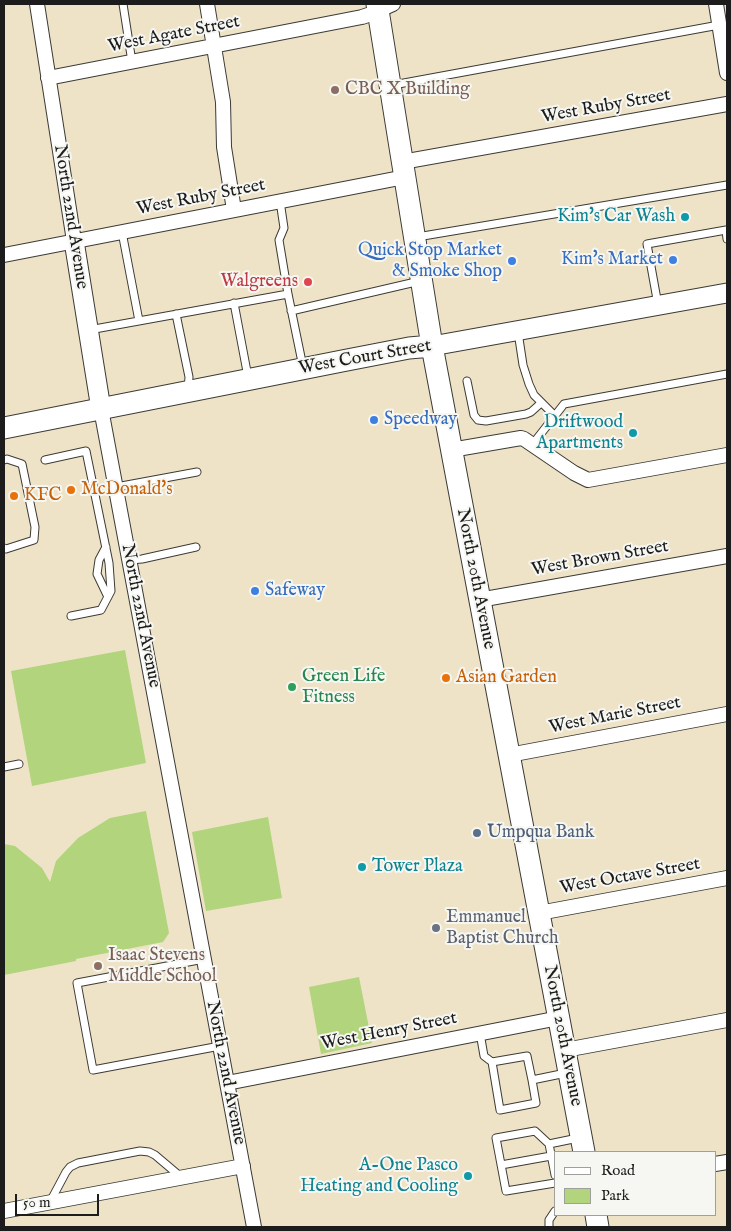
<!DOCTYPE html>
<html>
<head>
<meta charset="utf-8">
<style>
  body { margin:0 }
  #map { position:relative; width:731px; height:1231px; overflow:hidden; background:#eee3c6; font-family:"IM FELL English",serif }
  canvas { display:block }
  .frame { position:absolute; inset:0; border:5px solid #1c1c1c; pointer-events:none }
  .legend { position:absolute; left:554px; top:1151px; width:162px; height:65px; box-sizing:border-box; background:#f6f6f2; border:1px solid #9f9f9c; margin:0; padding:6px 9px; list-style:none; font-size:15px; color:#1c1c1c }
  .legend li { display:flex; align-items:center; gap:10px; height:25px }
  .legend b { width:25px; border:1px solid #9f9f9c }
  .scale { position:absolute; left:15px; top:1194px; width:84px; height:22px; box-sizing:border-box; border:2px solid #1c1c1c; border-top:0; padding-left:6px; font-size:15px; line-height:18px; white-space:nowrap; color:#1c1c1c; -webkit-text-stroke:4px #f6f6f2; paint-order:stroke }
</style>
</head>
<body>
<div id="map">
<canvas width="731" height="1231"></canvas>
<div class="frame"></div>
<ul class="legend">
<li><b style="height:6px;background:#fff"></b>Road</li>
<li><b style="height:14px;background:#b1d47c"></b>Park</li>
</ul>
<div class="scale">50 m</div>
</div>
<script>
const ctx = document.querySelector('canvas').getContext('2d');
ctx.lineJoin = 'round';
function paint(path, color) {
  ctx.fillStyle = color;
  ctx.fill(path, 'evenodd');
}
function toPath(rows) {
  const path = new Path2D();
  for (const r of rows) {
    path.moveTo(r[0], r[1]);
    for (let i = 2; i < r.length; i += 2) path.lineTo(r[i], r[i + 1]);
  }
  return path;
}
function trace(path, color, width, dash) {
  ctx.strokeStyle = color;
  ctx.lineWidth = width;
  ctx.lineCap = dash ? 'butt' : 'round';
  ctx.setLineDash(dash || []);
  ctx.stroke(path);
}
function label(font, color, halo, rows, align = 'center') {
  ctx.font = font + ' "IM FELL English",serif';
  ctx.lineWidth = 4;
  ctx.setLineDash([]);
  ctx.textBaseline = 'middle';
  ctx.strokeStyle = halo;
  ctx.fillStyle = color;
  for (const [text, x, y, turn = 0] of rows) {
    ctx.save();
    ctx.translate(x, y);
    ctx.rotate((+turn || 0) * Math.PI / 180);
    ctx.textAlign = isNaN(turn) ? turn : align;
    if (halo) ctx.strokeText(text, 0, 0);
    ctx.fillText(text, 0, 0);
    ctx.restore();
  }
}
paint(toPath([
  [125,650,146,763,32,786,11,671],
  [146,811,169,933,163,942,76,959,76,961,4,975,4,844,15,846,42,868,50,882,56,861,78,838,110,818],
  [268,817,282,898,206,911,192,832],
  [359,977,372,1043,321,1054,309,987]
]), '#b1d47c');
const lane = toPath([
  [123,4,132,62],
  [393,85,719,25],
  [280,201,284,228,279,240,288,294,303,367],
  [122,232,139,321],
  [417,237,727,185],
  [234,303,248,377],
  [658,305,647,244,726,230,727,239],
  [291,311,420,281],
  [176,314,189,377,188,390],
  [89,330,288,294],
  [518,332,523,365,529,384,534,395,555,416],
  [467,381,474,415,478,420,486,421,526,414,531,412,541,403],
  [532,445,564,404,727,374],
  [4,460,7,459,22,464,35,527,34,540,6,549,4,548],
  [45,460,86,451,109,563,111,591,101,610,71,616],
  [116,487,197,472],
  [106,547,99,560,97,574,108,597],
  [130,560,142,559,196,547],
  [4,767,19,764],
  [204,959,77,983,93,1070,220,1046],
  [480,1033,484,1056,492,1062],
  [532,1080,536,1103,500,1110,492,1062,527,1056,532,1080,566,1073],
  [549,1144,555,1175],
  [501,1165,551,1156],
  [555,1183,506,1191,496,1138,535,1131,549,1144,578,1138],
  [50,1202,66,1172,70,1167,78,1163,140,1151,149,1152,155,1155,181,1177],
  [549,1227,549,1220,555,1211]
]);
const street = toPath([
  [37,4,74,241],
  [207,4,223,102,224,147,234,210],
  [716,4,727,73],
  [48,78,362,17,371,14,393,4],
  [402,162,727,104],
  [4,255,405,177],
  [101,409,254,1227],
  [451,450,521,438,524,439,574,473,588,480,727,455],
  [479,600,727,556],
  [509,755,727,714],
  [539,913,727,878],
  [565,1050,727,1020],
  [227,1083,559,1018],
  [715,1164,727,1162],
  [4,1211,243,1166]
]);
const secondary = toPath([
  [74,241,101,409],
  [432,346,727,293]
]);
const primary = toPath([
  [377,4,432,346,584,1152],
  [4,428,342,361,409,348,432,346],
  [596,1215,598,1227]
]);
trace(lane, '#3c3a36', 9);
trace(street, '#3c3a36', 16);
trace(secondary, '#3c3a36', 21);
trace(primary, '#3c3a36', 23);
trace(lane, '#fff', 7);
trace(street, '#fff', 14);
trace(secondary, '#fff', 19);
trace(primary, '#fff', 21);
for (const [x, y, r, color] of [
  [335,90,5,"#8d6e63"],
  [685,217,5,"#0f9aa8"],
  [673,260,5,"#3f7fe0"],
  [512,261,5,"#3f7fe0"],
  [308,282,5,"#e0444e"],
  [374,420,5,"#3f7fe0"],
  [633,433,5,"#0f9aa8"],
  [71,490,5,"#e8710a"],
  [14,496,5,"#e8710a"],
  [255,591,5,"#3f7fe0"],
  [446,678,5,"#e8710a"],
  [292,687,5,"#2e9e5b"],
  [477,833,5,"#5c6f8a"],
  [362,867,5,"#0f9aa8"],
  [436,928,5,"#6b7280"],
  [98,966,5,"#8d6e63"],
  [468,1176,5,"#0f9aa8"]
]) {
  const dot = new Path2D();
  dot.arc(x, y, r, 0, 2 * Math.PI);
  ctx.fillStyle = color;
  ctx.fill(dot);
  trace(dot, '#f6f6f2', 2);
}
label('18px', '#1c1c1c', '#f6f6f2', [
  ["West Agate Street",174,35,-11],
  ["West Ruby Street",606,107,-10],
  ["West Ruby Street",201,198,-11],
  ["North 22nd Avenue",70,217,81],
  ["West Court Street",365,358,-10],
  ["West Brown Street",600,559,-10],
  ["North 20th Avenue",475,579,79],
  ["North 22nd Avenue",140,616,79],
  ["West Marie Street",615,716,-11],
  ["West Octave Street",630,877,-10],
  ["West Henry Street",389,1032,-11],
  ["North 20th Avenue",562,1036,79],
  ["North 22nd Avenue",225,1073,79]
]);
label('18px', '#785e54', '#f6f6f2', [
  ["CBC X Building",345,90],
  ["Isaac Stevens",108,956],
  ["Middle School",108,977]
], 'left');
label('18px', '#0d838f', '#f6f6f2', [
  ["Kim's Car Wash",675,217],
  ["Driftwood",623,423],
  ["Apartments",623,444],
  ["Tower Plaza",372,867,"left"],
  ["A-One Pasco",458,1166],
  ["Heating and Cooling",458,1187]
], 'right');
label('18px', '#366cbe', '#f6f6f2', [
  ["Quick Stop Market",502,251],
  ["& Smoke Shop",502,272],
  ["Kim's Market",663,260],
  ["Speedway",384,420,"left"],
  ["Safeway",265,591,"left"]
], 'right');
label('18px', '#be3a42', '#f6f6f2', [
  ["Walgreens",298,282]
], 'right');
label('18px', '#c56008', '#f6f6f2', [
  ["McDonald's",81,490],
  ["KFC",24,496],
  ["Asian Garden",456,678]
], 'left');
label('18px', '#27864d', '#f6f6f2', [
  ["Green Life",302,677],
  ["Fitness",302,698]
], 'left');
label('18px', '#4e5e75', '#f6f6f2', [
  ["Umpqua Bank",487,833]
], 'left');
label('18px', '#5b616d', '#f6f6f2', [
  ["Emmanuel",446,918],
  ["Baptist Church",446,939]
], 'left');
</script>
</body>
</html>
